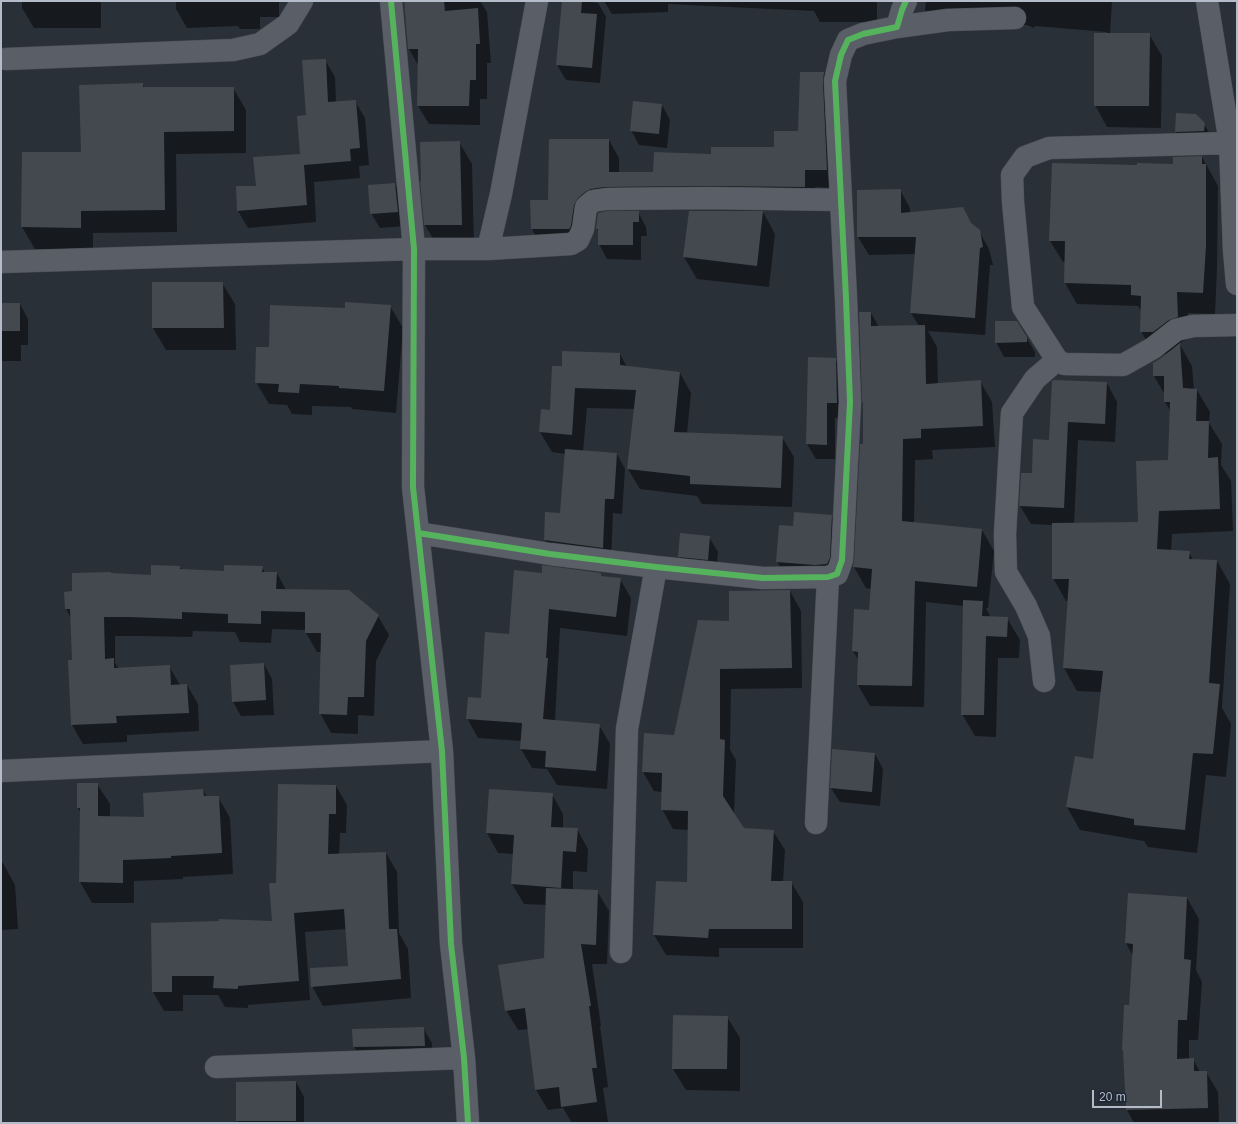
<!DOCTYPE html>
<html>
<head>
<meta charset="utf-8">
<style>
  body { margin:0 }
  #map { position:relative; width:1238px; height:1124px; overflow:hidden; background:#2a3038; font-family:Arial,sans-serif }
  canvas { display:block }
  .frame { position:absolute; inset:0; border:2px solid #b4bcc9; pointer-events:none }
  .scale { position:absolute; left:1092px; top:1090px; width:70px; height:18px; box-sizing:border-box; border:2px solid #b4bcc9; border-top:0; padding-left:5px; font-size:12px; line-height:14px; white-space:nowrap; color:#b4bcc9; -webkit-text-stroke:3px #1d2633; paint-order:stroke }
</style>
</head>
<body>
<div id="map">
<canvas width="1238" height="1124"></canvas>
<div class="frame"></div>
<div class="scale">20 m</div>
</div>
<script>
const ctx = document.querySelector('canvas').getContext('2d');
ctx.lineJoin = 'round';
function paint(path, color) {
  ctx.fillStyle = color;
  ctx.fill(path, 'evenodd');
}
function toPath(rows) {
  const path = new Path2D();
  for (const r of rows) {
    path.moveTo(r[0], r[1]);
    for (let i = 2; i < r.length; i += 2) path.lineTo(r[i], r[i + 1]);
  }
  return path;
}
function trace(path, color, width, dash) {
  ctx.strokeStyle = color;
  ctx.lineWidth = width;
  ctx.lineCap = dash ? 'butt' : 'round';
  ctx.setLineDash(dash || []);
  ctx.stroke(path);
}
paint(toPath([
  [22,1,101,1,101,28,34,28,22,8],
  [176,1,279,1,279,17,260,17,260,29,240,29,238,26,187,28,176,9],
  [404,1,480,1,487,12,491,63,487,63,487,99,480,99,480,125,429,124,418,106,418,65,409,49],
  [563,1,582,1,598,3,606,17,600,83,566,80,557,65],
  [604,1,877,1,877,22,820,22,814,11,668,4,668,12,612,14],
  [926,1,1112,1,1110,34,1149,34,1162,56,1161,128,1107,127,1095,105,1107,32,1035,26,1034,28,1027,25,960,27,937,30,925,10],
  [325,60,335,77,336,103,355,101,365,118,369,165,359,166,360,178,314,182,316,222,248,228,238,211,257,187,301,155],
  [824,73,834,91,837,188,815,187,814,205,595,209,581,244,542,247,532,229,549,201,609,140,619,158,619,173,654,173,712,155,775,148,799,132],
  [142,84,145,88,233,88,246,110,246,153,176,154,177,232,93,233,93,250,35,249,22,227,22,153,82,153],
  [662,105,670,120,667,148,639,145,631,130],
  [1204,124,1213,139,1184,146,1176,132],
  [459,142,472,164,474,246,438,247,425,225,421,182],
  [1202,157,1218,186,1217,268,1215,314,1188,313,1190,338,1179,343,1192,366,1194,390,1197,390,1210,412,1209,423,1222,444,1221,465,1231,481,1233,531,1172,534,1171,551,1189,552,1193,560,1217,561,1230,584,1222,708,1231,724,1226,777,1206,775,1197,853,1148,847,1144,841,1080,830,1067,807,1094,760,1102,692,1077,691,1064,668,1068,601,1066,601,1053,578,1053,525,1031,524,1020,506,1033,474,1050,441,1053,381,1107,383,1117,402,1115,442,1078,440,1074,524,1139,523,1169,461,1171,412,1165,402,1165,395,1154,376,1154,363,1168,354,1153,353,1141,331,1141,311,1138,306,1077,304,1065,283,1065,262,1063,262,1050,241,1138,167,1174,165],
  [395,184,403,199,406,226,380,228,371,213],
  [900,190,910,208,910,213,972,226,979,231,989,249,993,265,990,265,985,335,928,331,937,347,938,384,980,381,992,402,995,447,932,450,933,459,915,460,914,524,982,530,994,551,988,608,986,608,991,618,1007,618,1020,640,1019,658,998,658,996,737,975,736,962,714,964,606,926,602,924,707,870,706,858,685,859,661,853,651,870,611,871,589,866,588,854,567,855,561,864,445,871,313,879,327,919,326,911,313,915,254,869,255,858,237],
  [638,212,646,227,647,236,641,236,641,260,607,259,599,244,599,233,597,229],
  [763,212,775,234,769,287,697,279,684,257],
  [153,283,222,283,235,304,236,350,166,350,153,328],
  [1,304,20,304,28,319,28,345,21,345,21,361,1,361],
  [390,306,403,328,396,413,352,409,351,407,312,406,312,415,292,414,287,405,269,404,256,382,270,348,346,309],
  [1026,337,1035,352,1035,357,1004,357,996,342],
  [620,354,627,367,680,373,691,393,687,433,782,437,794,457,792,507,702,504,697,496,640,489,628,469,635,409,587,408,583,452,617,454,625,469,622,514,613,513,611,562,553,555,545,540,546,513,561,514,566,454,552,452,540,432,542,410,551,411,563,367],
  [835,359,844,374,845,417,835,418,835,459,816,459,807,444],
  [831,516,840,530,835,578,785,576,777,561,794,527],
  [709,537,718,552,716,574,688,571,679,556],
  [180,567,182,570,225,572,262,567,265,573,277,573,286,590,378,616,389,635,376,661,374,716,358,715,358,734,331,733,320,713,322,652,317,652,306,633,306,630,272,629,271,643,240,642,235,632,193,631,192,637,140,636,115,636,115,663,119,669,169,666,180,685,187,685,198,704,199,731,127,735,127,742,83,744,72,725,69,661,73,661,71,618,66,609,152,576],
  [543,574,600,574,602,577,620,579,631,598,627,636,560,628,555,721,599,725,610,744,607,789,557,785,547,769,532,768,521,749,522,741,478,738,467,718,482,699,510,635],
  [790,591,801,611,802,688,731,689,730,750,736,760,734,815,743,829,773,831,785,850,783,882,791,882,803,902,803,948,719,948,719,957,666,955,654,935,657,882,688,883,689,830,673,829,662,809,662,792,654,791,643,772,675,736,730,622],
  [264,664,272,679,274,715,241,716,233,702],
  [875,754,883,769,880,806,840,802,831,788],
  [78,784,97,784,110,804,110,817,145,818,203,790,207,797,218,797,230,818,233,874,183,877,183,879,134,881,134,903,92,903,80,882,81,813,78,808],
  [336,786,347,805,346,833,340,833,339,855,386,853,397,872,399,933,408,949,411,998,323,1006,312,986,349,967,346,929,305,932,310,1000,248,1005,248,1008,225,1007,218,995,183,995,183,1011,164,1011,153,992,152,924,273,922,277,883],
  [552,794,563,814,563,828,577,829,588,849,587,872,573,871,573,890,597,891,609,911,607,964,592,964,601,1026,600,1026,608,1087,603,1088,608,1122,572,1123,563,1108,548,1110,536,1090,529,1029,518,1030,506,1010,545,959,547,905,524,904,512,884,514,854,498,853,487,833],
  [1,863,3,863,15,885,18,929,1,930],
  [1187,898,1199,919,1196,970,1202,982,1198,1040,1189,1040,1189,1060,1193,1059,1200,1072,1206,1072,1218,1092,1219,1123,1134,1123,1127,1110,1125,1052,1130,1006,1133,956,1126,943],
  [727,1017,740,1038,740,1091,686,1090,673,1069],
  [423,1028,432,1043,432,1060,363,1062,354,1047,353,1030],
  [296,1082,304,1097,304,1123,238,1123,237,1121]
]), '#0007');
paint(toPath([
  [404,1,444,1,445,11,478,8,480,44,476,44,476,80,470,80,469,106,417,106,418,49,408,49],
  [562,1,582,1,581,13,597,14,592,68,556,65],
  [1094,33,1150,33,1149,106,1094,106],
  [326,59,328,102,356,100,360,148,350,149,351,161,304,165,307,205,237,211,236,186,256,186,253,157,300,154,297,116,306,115,302,60],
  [800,72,824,72,823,82,827,170,805,170,805,187,708,186,604,187,591,189,585,192,578,198,574,205,571,226,569,229,531,229,530,200,548,200,549,139,609,139,609,172,653,172,654,152,711,154,711,147,774,147,774,131,798,131],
  [143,83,143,87,234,87,234,131,164,132,165,210,81,211,81,228,21,227,22,152,81,152,79,85],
  [633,101,662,104,659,134,630,131],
  [1176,113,1196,114,1205,123,1204,131,1175,132],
  [460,141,462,225,424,225,420,181,421,181,420,142],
  [1202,156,1202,164,1206,164,1206,246,1203,293,1177,292,1178,317,1169,320,1153,332,1140,332,1141,296,1131,295,1131,285,1064,283,1065,241,1049,241,1052,163,1137,165,1137,163,1173,164,1173,157],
  [395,183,398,212,370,214,368,185],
  [901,189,901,213,963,207,971,223,980,230,983,247,980,248,975,318,910,313,916,237,857,237,857,190],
  [607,211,639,211,639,222,633,222,633,245,598,245,598,229,596,229,598,213],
  [689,211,763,211,757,266,683,257],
  [152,282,223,282,224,328,152,328],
  [345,302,391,305,384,391,339,388,339,386,300,384,299,393,278,392,279,384,255,383,256,347,269,347,270,305,345,308],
  [1,303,20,303,20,331,1,331],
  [859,312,871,312,871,326,925,325,926,384,981,380,983,426,921,429,921,438,903,439,902,521,982,529,977,587,915,581,912,686,857,685,858,652,852,651,854,609,869,610,872,569,853,567,854,561,860,444,863,444,863,402,862,402],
  [995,321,1017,321,1027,337,1027,342,995,343],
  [1180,343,1183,388,1197,389,1196,421,1209,421,1208,458,1218,457,1220,509,1159,511,1157,549,1190,551,1189,559,1217,560,1209,683,1220,684,1213,754,1193,753,1185,830,1134,825,1134,819,1066,807,1075,756,1093,759,1103,671,1063,668,1069,579,1052,579,1052,523,1138,522,1136,461,1168,460,1170,402,1164,402,1164,376,1153,376,1153,363,1161,358],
  [562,351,620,353,620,365,680,372,674,432,783,436,781,488,690,484,690,476,627,469,636,390,575,388,572,435,539,432,541,409,550,410,552,366,562,366],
  [808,357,836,358,837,403,827,403,827,445,806,444],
  [1054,380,1107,382,1105,424,1068,422,1064,508,1019,506,1021,473,1032,473,1033,439,1049,440,1052,381],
  [565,449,617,453,614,499,605,499,603,548,544,540,545,512,560,513],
  [794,512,832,515,830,558,827,564,815,565,776,562,779,525,793,526],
  [680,533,710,536,708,560,678,557],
  [151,565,180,566,180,569,224,571,224,565,263,566,262,572,277,572,276,589,349,590,379,615,366,641,364,697,348,697,347,715,319,714,321,633,305,633,305,612,261,611,261,624,228,623,228,614,182,612,182,619,129,617,104,617,105,659,114,658,114,668,170,665,171,685,187,684,189,713,116,716,117,723,71,725,68,660,72,660,70,609,65,609,64,592,72,591,72,573,111,572,111,573,151,575],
  [542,565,601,573,601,576,621,578,616,617,549,609,546,658,548,658,543,719,600,724,596,771,545,767,546,751,520,749,522,723,466,719,468,697,481,698,485,632,509,634,514,570,542,573],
  [790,590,792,668,720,669,720,739,725,740,723,796,744,828,774,830,771,881,792,881,792,929,709,929,708,938,653,935,656,881,687,882,688,811,661,810,662,773,642,772,644,733,674,735,698,620,729,621,729,591],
  [963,600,983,601,982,616,1008,617,1007,637,986,636,984,715,961,715],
  [264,663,266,700,232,702,230,665],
  [832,749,875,753,872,792,830,788],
  [77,783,98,783,98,816,144,817,143,793,203,789,204,796,219,796,222,853,171,856,171,858,123,860,123,883,79,882,80,808,77,808],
  [278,784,336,785,336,814,329,814,328,854,386,852,389,929,397,929,401,979,311,987,310,968,348,966,344,909,294,913,299,981,238,986,238,989,213,988,214,976,172,976,172,992,152,992,151,923,219,921,219,919,272,921,269,883,276,883],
  [489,789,553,793,551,827,578,828,576,852,563,851,561,888,511,884,514,835,486,833],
  [546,888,598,890,596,945,581,944,591,1006,589,1006,597,1068,592,1068,597,1102,561,1107,559,1087,535,1090,525,1008,505,1011,498,965,544,958],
  [1128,893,1187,897,1184,959,1191,960,1187,1020,1178,1020,1177,1059,1194,1058,1194,1071,1207,1071,1208,1108,1126,1110,1123,1050,1122,1050,1124,1005,1129,1005,1133,944,1125,943],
  [673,1015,728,1016,727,1069,672,1069],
  [424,1027,425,1046,353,1047,352,1029],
  [296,1081,296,1121,236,1121,236,1082]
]), '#444950');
const minor = toPath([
  [391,1,414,249,413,487,442,751,451,944,464,1058,468,1123],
  [1207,1,1230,143,1234,250,1237,284],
  [897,27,948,20,1015,18],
  [6,59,233,50,260,44,288,24,302,1],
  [1237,141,1230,143,1049,148,1025,157,1012,175,1013,202,1023,307,1057,360,1064,364,1123,365,1153,348,1176,330,1193,326,1237,325],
  [488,249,501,194,537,1],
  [1,262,414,249,488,249,571,244,578,240,583,229,586,207,593,201,606,199,708,198,841,200],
  [418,533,550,554,656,567,763,578,828,577,837,574,842,560,850,402,846,298,835,81,841,55,848,40,863,34,897,27,902,10,906,1],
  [1044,681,1039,636,1026,606,1006,572,1005,534,1012,413,1035,379,1057,360],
  [1,771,442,751],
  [816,823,828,577],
  [621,952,627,729,656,567],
  [216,1067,464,1058]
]);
trace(minor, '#484c53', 23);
trace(minor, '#5a5e66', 22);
trace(toPath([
  [391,1,414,249,413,487,442,751,451,944,464,1058,468,1123],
  [418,533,550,554,656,567,763,578,828,577,837,574,842,560,850,402,846,298,835,81,841,55,848,40,863,34,897,27,902,10,906,1]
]), '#56b35d', 6);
</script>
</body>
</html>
